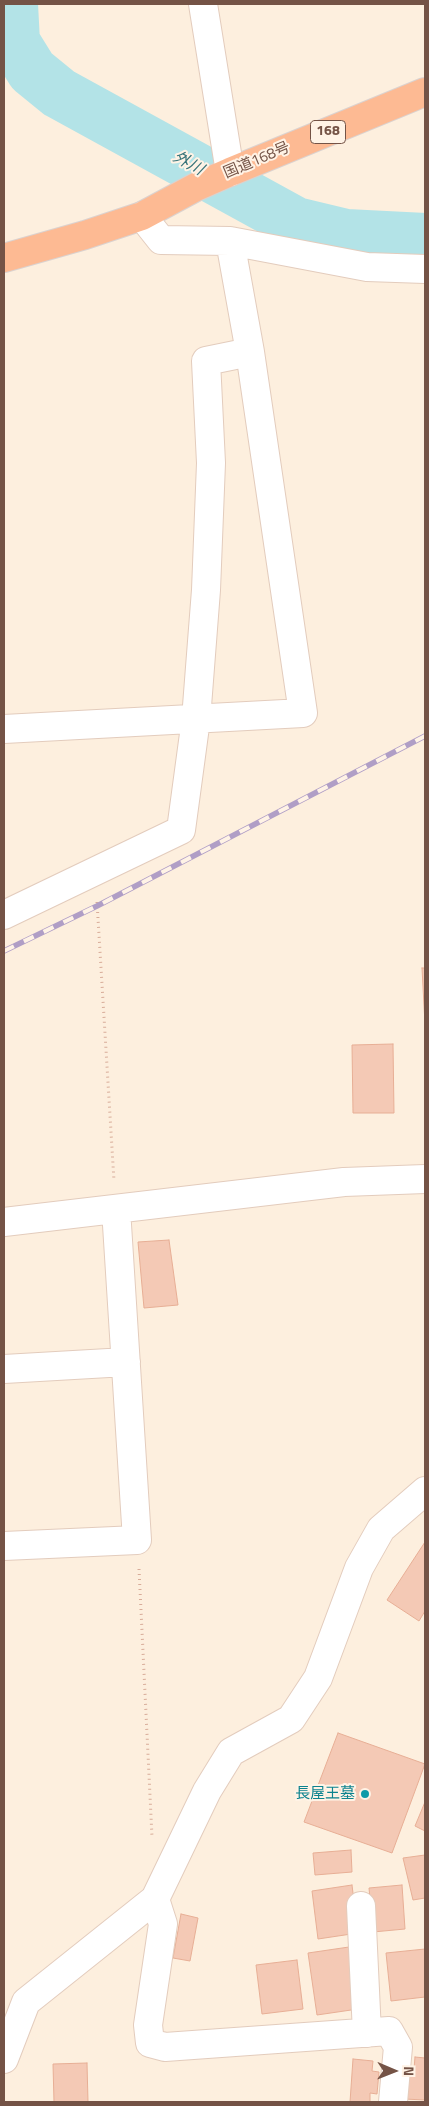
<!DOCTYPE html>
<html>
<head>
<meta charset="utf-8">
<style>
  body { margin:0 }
  #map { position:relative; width:429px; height:2106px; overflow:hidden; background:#fdefde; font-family:"Titillium Web",sans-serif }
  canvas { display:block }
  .frame { position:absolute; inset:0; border:5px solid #745346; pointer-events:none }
  .north { position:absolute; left:369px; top:2046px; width:50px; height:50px; -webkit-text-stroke:4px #fff3e6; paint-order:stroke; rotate:91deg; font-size:14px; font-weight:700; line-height:20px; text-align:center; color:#745346 }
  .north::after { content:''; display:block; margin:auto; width:18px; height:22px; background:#745346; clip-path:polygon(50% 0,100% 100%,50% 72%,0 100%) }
</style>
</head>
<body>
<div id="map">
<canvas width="429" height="2106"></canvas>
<div class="frame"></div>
<div class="north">N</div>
</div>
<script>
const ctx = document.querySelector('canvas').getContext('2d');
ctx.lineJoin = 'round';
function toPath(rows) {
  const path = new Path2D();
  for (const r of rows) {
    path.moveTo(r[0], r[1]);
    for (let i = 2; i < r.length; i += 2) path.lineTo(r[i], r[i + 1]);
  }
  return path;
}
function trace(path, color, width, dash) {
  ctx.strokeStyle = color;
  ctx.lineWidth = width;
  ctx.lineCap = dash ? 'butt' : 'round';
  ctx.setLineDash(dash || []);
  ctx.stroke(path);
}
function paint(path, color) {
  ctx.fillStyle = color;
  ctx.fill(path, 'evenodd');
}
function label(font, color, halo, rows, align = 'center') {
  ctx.font = font + ' "Titillium Web","Noto Sans JP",sans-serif';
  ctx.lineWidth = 4;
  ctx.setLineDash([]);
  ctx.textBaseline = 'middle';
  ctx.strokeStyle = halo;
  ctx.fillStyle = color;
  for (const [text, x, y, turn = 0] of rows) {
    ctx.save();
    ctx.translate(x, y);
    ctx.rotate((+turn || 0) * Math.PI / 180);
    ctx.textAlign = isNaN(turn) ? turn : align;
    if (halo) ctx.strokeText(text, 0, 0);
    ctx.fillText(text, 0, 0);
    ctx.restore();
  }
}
trace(toPath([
  [12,4,14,42,32,71,59,93,296,223,346,235,425,239]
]), '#b3e3e7', 52);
const building = toPath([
  [422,968,425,968,425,1024,422,968],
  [393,1044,394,1113,353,1113,352,1045,393,1044],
  [169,1240,178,1305,144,1308,138,1242,169,1240],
  [425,1542,425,1611,419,1621,387,1600,425,1542],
  [338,1733,425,1764,392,1853,304,1822,338,1733],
  [425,1802,425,1831,415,1826,425,1802],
  [351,1850,352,1872,315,1875,313,1853,351,1850],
  [425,1855,425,1898,413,1900,403,1858,425,1855],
  [352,1885,358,1933,318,1939,312,1891,352,1885],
  [402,1885,405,1929,373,1932,369,1888,402,1885],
  [181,1914,198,1918,190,1961,173,1958,181,1914],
  [349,1947,358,2009,317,2015,308,1953,349,1947],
  [425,1949,425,1997,391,2001,386,1953,425,1949],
  [297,1960,303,2009,262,2014,256,1965,297,1960],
  [415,2057,425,2058,425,2100,404,2099,406,2068,414,2069,415,2057],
  [353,2059,373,2061,372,2071,379,2072,377,2094,370,2093,370,2102,350,2102,353,2059],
  [87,2063,88,2102,54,2102,53,2064,87,2063]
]);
paint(building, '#f4c9b5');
trace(building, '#e7ae95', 1);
const minor = toPath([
  [230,241,367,267,425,269],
  [4,729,303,713,250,352,230,241,161,240,142,216],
  [4,915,181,830,196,719,206,590,211,463,206,361,250,352],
  [4,1222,344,1182,425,1179],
  [4,1369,126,1362],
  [4,1546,137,1540,116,1209],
  [155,1899,163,1924,148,2025,150,2043,165,2047,389,2031,398,2047,393,2102],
  [361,1906,367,2033],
  [4,2059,26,2002,155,1899,207,1791,231,1752,291,1719,318,1678,359,1568,381,1529,425,1491]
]);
const tertiary = toPath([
  [203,4,230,172]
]);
const trunk = toPath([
  [4,258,85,235,142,216,196,187,230,172,425,92]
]);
trace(minor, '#e3ccbd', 30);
trace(tertiary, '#e3ccbd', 30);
trace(trunk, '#dbd2cf', 30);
trace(toPath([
  [97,902,114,1181],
  [139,1569,152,1837]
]), '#d8ac99', 3, [1, 4]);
trace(minor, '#fff', 28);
trace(tertiary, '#fff', 28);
trace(trunk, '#fdba93', 28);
const rail = toPath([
  [4,951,97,906,425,736]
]);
trace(rail, '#b09ec6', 5.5);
trace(rail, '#fff3e6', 4, [11]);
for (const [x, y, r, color] of [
  [365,1794,5,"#0f9aa8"]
]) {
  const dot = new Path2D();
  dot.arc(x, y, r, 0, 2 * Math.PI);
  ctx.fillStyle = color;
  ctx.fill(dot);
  trace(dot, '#fff3e6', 2);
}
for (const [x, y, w] of [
  [328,132,35]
]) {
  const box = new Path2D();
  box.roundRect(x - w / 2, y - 11.5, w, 23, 4);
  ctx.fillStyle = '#fff3e6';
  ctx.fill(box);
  trace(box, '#745346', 1);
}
label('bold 14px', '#745346', null, [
  ["168",328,132]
]);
label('15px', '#745346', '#fff3e6', [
  ["国道168号",257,161,-23]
]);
label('15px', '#0d838f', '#fff3e6', [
  ["長屋王墓",355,1794]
], 'right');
label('italic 16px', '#3a757b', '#fff3e6', [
  ["外川",188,164,29]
]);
</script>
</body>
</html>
